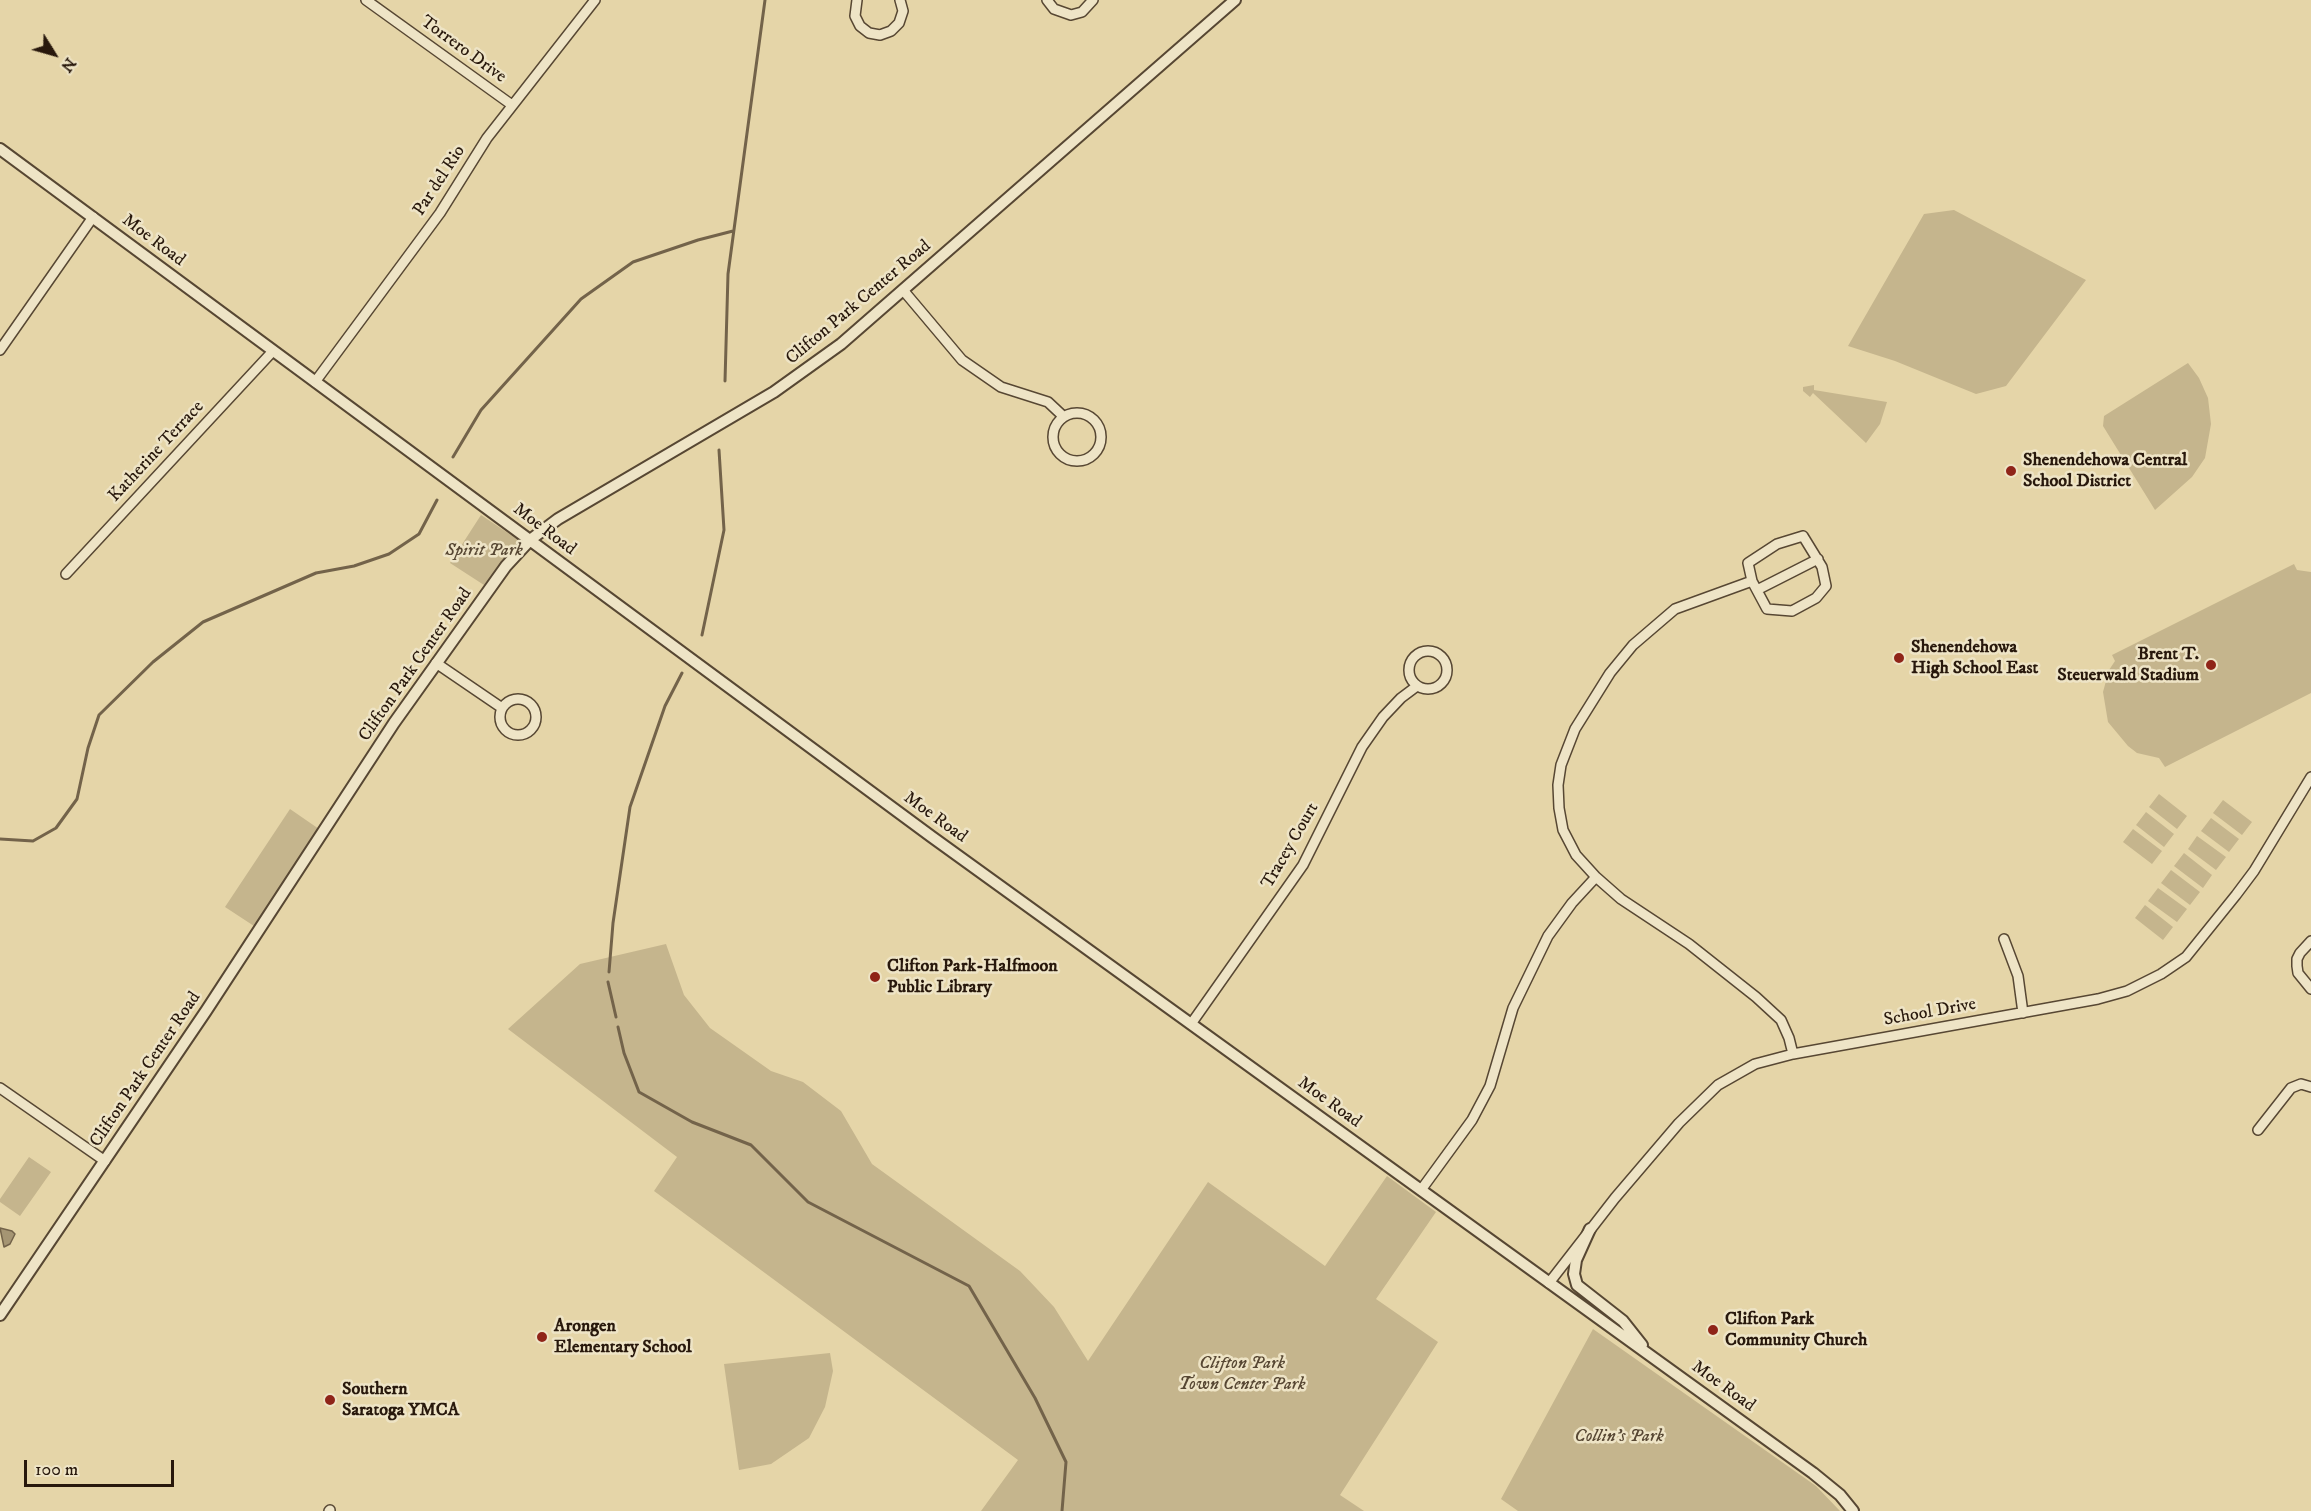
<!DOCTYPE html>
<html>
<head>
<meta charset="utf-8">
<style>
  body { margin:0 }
  #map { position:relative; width:2311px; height:1511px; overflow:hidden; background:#e5d5a8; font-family:"IM FELL DW Pica",serif }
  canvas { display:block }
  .north { position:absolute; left:24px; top:24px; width:60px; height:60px; -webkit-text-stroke:4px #eee4c6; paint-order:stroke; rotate:127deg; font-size:16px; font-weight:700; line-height:24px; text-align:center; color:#28180c }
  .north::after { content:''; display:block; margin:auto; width:21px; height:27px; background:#28180c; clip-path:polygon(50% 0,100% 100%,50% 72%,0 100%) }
  .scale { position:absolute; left:24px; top:1460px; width:150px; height:27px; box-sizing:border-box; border:3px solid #28180c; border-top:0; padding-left:8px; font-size:18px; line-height:21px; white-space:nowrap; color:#28180c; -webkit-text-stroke:4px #eee4c6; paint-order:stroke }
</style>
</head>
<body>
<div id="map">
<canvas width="2311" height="1511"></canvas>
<div class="north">N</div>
<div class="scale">100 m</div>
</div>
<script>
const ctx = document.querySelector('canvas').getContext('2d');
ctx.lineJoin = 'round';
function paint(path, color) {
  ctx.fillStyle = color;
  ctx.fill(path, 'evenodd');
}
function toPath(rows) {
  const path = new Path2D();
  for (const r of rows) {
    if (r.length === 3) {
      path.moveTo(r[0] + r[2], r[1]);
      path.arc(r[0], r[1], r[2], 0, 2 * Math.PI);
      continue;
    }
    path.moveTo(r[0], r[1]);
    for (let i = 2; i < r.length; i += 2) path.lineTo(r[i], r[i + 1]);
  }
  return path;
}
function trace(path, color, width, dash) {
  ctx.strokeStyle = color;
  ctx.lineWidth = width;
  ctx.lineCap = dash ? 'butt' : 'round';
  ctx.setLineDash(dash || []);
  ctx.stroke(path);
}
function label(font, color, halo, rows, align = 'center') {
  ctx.font = font + ' "IM FELL DW Pica",serif';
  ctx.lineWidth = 5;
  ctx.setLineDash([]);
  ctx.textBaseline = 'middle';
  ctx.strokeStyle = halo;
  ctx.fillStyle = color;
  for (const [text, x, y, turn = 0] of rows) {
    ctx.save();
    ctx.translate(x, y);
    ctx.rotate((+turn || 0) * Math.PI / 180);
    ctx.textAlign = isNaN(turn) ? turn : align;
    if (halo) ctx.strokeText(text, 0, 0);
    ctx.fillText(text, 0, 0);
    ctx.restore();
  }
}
paint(toPath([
  [1954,210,2086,280,2006,386,1976,394,1895,361,1848,346,1924,214],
  [2188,363,2199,378,2208,398,2211,424,2205,458,2192,477,2155,510,2103,426,2104,416],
  [1814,385,1814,390,1887,402,1880,424,1866,443,1813,393,1810,397,1803,391,1803,387],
  [481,515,520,541,484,585,450,563],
  [2294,564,2297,570,2311,572,2311,693,2165,767,2159,758,2137,753,2128,746,2108,722,2103,692,2109,670,2115,661,2112,655],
  [2159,794,2187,816,2177,829,2149,807],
  [2223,800,2252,822,2242,835,2213,813],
  [290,809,319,829,254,926,225,907],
  [2146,812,2174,834,2164,847,2136,825],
  [2211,818,2239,839,2229,852,2201,831],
  [2133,829,2162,851,2152,864,2123,842],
  [2197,836,2226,857,2216,870,2188,849],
  [2184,853,2212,875,2203,888,2174,866],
  [2171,870,2200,892,2190,905,2161,883],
  [2158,888,2187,909,2177,922,2148,901],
  [2145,905,2173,927,2163,940,2135,918],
  [666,944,684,995,710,1028,771,1071,803,1082,841,1111,872,1164,1020,1271,1054,1307,1088,1361,1208,1182,1325,1266,1387,1176,1436,1212,1376,1299,1438,1342,1340,1495,1364,1511,981,1511,1018,1460,654,1191,677,1157,508,1029,580,964],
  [29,1157,51,1172,20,1216,0,1202,0,1199],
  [1593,1329,1816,1486,1840,1511,1518,1511,1501,1499],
  [830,1353,833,1371,825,1407,809,1438,771,1464,739,1470,724,1364]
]), '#c5b58d');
const water = toPath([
  [0,1228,12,1231,15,1234,10,1244,4,1247,0,1228]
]);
paint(water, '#a59573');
trace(water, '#73634a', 1.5);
trace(toPath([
  [725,381,728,274,765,0],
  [453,457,481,410,581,299,633,262,698,240,733,231],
  [702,635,724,530,719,450],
  [0,839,33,841,56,828,77,799,88,748,99,715,153,662,203,622,316,573,354,566,389,554,419,534,437,500],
  [609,972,613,923,630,807,665,706,682,673],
  [608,982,616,1017],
  [618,1027,624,1053,639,1092,692,1122,751,1145,808,1202,969,1286,1035,1398,1066,1462,1062,1511]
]), '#73634a', 3);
const minor = toPath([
  [366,0,512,105],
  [857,0,855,16,860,26,869,33,880,35,891,31,899,23,903,11,900,0],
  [1047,0,1054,9,1071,15,1082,12,1093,0],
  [903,290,962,360,1001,387,1048,402,1064,417],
  [0,350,93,217],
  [315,382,440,213,487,138,595,0],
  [1077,437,24],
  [1803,536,1822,567,1826,586,1816,598,1792,611,1767,609,1752,581,1748,563,1777,544,1803,536],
  [66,574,273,351],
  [1757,590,1818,559],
  [1428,670,19],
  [436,663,502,708],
  [518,717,18],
  [1596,877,1576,855,1563,830,1559,808,1558,785,1561,765,1575,729,1610,673,1633,645,1675,609,1752,581],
  [2004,939,2018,976,2023,1013],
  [2311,941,2300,953,2297,959,2297,966,2298,973,2311,989],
  [1191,1024,1303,865,1362,747,1383,717,1401,698,1417,686],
  [0,1088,105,1161],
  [2258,1130,2291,1088,2301,1084,2311,1087],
  [1421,1190,1472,1120,1490,1086,1513,1008,1548,936,1572,903,1596,877,1621,899,1689,944,1756,997,1781,1020,1789,1038,1793,1054],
  [1549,1283,1615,1198,1679,1123,1718,1085,1755,1064,1793,1054,2098,999,2127,991,2161,974,2186,957,2236,895,2254,871,2311,777],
  [329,1511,330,1510]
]);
const tertiary = toPath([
  [0,149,932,837,1813,1473,1840,1495,1853,1511],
  [1590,1229,1576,1260,1574,1274,1577,1285,1623,1321,1642,1345],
  [0,1315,206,1011,394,723,506,566,530,540,558,519,774,392,841,344,1235,0]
]);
trace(minor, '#574733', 12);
trace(tertiary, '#574733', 14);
trace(minor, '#eee4c6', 9);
trace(tertiary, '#eee4c6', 10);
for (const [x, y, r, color] of [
  [2011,471,6,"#8f2418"],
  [1899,658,6,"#8f2418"],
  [2211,665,6,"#8f2418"],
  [875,977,6,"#8f2418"],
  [1713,1330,6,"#8f2418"],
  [542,1337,6,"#8f2418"],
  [330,1400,6,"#8f2418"]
]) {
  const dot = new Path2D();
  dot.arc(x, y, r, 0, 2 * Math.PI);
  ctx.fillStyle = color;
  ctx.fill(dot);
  trace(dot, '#eee4c6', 2);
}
label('18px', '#28180c', '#eee4c6', [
  ["Torrero Drive",463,50,36],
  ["Par del Rio",440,181,-57],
  ["Moe Road",153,241,37],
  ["Clifton Park Center Road",859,303,-40],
  ["Katherine Terrace",157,452,-47],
  ["Moe Road",544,530,37],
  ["Clifton Park Center Road",416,665,-55],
  ["Moe Road",935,818,36],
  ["Tracey Court",1291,846,-60],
  ["School Drive",1930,1013,-10],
  ["Clifton Park Center Road",146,1070,-56],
  ["Moe Road",1329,1103,36],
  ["Moe Road",1723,1387,36]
]);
label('bold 18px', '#28180c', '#eee4c6', [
  ["Shenendehowa Central",2023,461],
  ["School District",2023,482],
  ["Shenendehowa",1911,648],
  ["High School East",1911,669],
  ["Brent T.",2199,655,"right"],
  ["Steuerwald Stadium",2199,676,"right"],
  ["Clifton Park-Halfmoon",887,967],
  ["Public Library",887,988],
  ["Clifton Park",1725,1320],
  ["Community Church",1725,1341],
  ["Arongen",554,1327],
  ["Elementary School",554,1348],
  ["Southern",342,1390],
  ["Saratoga YMCA",342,1411]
], 'left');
label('italic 18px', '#574733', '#eee4c6', [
  ["Spirit Park",484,551],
  ["Clifton Park",1242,1364],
  ["Town Center Park",1242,1385],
  ["Collin's Park",1619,1437]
]);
</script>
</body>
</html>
